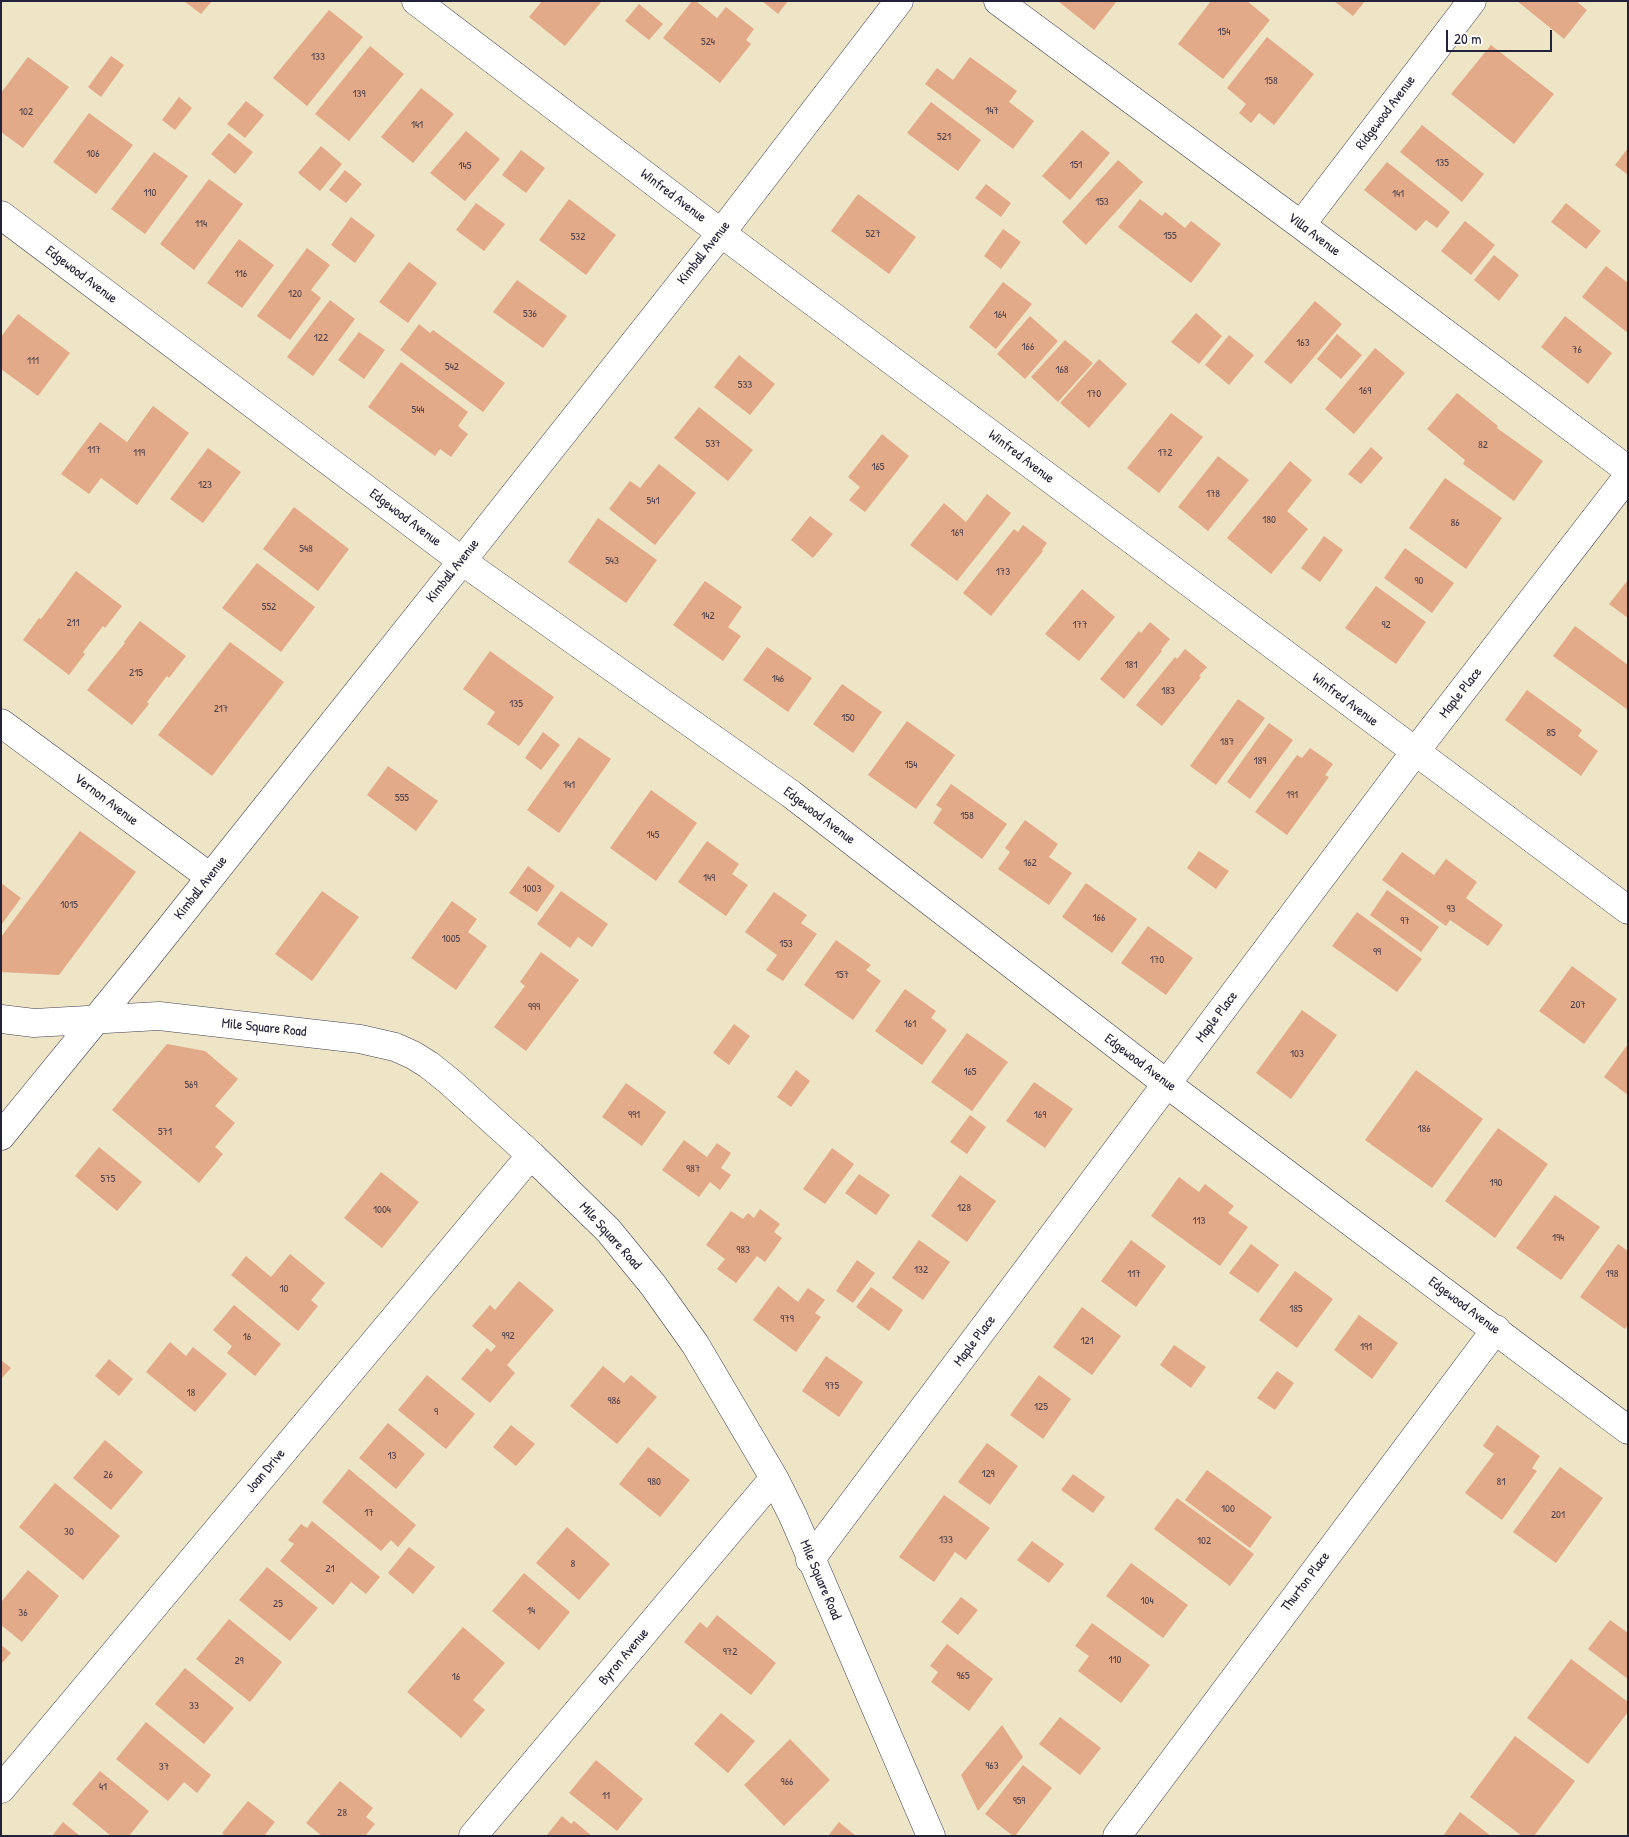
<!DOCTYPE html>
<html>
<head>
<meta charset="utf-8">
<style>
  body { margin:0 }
  #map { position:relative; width:1629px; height:1837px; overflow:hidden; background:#eee4c6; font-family:"Patrick Hand",sans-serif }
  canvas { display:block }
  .frame { position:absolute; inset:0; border:2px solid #22223b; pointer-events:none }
  .scale { position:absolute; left:1446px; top:30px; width:106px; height:22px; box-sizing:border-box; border:2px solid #22223b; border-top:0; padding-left:6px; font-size:15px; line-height:18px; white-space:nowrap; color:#22223b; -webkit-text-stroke:4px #fdfcf7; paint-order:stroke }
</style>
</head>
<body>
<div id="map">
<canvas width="1629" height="1837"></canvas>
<div class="frame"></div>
<div class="scale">20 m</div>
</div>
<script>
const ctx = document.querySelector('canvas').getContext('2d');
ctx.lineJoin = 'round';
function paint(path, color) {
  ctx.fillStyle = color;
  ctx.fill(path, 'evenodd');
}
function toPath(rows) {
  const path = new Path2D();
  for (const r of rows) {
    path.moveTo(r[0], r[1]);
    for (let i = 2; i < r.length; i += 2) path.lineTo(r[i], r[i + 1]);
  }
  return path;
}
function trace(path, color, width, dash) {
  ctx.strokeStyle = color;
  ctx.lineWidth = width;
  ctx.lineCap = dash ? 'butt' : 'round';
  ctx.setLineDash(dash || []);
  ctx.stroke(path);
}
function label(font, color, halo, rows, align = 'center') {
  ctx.font = font + ' "Patrick Hand",sans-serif';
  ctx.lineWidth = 4;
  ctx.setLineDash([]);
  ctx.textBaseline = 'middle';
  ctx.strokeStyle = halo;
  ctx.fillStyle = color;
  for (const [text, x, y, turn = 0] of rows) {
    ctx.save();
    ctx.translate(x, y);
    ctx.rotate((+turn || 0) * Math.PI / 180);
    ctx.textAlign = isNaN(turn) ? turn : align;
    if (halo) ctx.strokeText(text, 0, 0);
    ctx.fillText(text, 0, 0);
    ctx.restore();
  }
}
paint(toPath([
  [184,1,212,1,201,14],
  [542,1,602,1,565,46,529,17],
  [692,1,696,1,717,18,726,7,754,29,746,40,751,44,720,83,663,38],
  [762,1,788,1,778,14],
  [1058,1,1117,1,1094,30],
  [1211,1,1247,1,1270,20,1223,79,1178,44],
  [1334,1,1365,1,1353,16],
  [1517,1,1576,1,1587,10,1564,39],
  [639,4,663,24,649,40,625,21],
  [329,10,363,37,307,106,273,78],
  [1267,37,1314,74,1274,125,1259,113,1251,123,1239,113,1246,104,1227,88],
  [1491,45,1554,94,1514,144,1451,94],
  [370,46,404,74,349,141,315,114],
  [111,56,124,65,101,97,88,87],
  [28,57,69,87,23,148,1,132,1,93],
  [970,57,1017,91,1009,102,1034,121,1013,149,925,84,937,68,953,80],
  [421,88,454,114,413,163,381,137],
  [179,97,192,108,175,130,162,120],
  [246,101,264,115,245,138,227,124],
  [931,102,981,140,958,171,907,133],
  [89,113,133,145,96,194,53,162],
  [1422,125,1484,174,1462,202,1400,152],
  [1082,130,1110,153,1070,200,1042,176],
  [466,131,500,159,465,201,430,173],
  [229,133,253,152,235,174,211,154],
  [321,146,342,164,320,191,298,173],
  [1628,148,1628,175,1615,165],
  [521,150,545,168,526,193,502,175],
  [154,152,188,176,145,234,111,209],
  [1118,160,1143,182,1086,245,1062,222],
  [1387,162,1450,212,1437,228,1426,220,1416,231,1364,190],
  [345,170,362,184,346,203,329,190],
  [209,179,243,204,194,270,160,244],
  [986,184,1011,203,1001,217,975,198],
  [858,194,916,237,889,274,831,231],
  [569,199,616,235,586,275,539,240],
  [1140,199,1162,216,1165,212,1185,228,1191,221,1221,244,1191,283,1118,227],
  [476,203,505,224,484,251,456,230],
  [1566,203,1601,231,1586,249,1551,222],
  [351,217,375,235,355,263,331,245],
  [1465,221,1495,245,1471,275,1441,251],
  [1003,229,1021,242,1001,269,984,256],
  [239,239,274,265,242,308,207,283],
  [307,248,330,265,311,290,321,298,290,340,257,316],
  [1494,255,1519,275,1499,301,1474,280],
  [409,262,437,283,408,323,379,302],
  [1606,266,1628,283,1628,333,1582,297],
  [517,280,567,316,543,348,493,312],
  [1003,282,1032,304,996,349,969,327],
  [330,300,355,319,313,376,287,357],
  [1315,301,1342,324,1291,384,1264,362],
  [1196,313,1222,336,1199,364,1171,342],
  [18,314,70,353,38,396,1,369,1,337],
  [1030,316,1058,341,1025,379,997,354],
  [1565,316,1612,353,1588,384,1541,347],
  [419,324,430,333,433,330,505,383,483,412,400,350],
  [359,332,385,350,364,379,338,360],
  [1337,334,1362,355,1341,379,1317,359],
  [1229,335,1254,355,1229,385,1205,365],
  [1065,340,1093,363,1058,402,1031,377],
  [1375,348,1405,373,1354,434,1325,409],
  [739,355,775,384,750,415,714,387],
  [1099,359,1127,384,1089,428,1060,403],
  [401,362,468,412,458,426,468,434,451,457,440,449,435,456,368,407],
  [1457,393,1498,426,1497,428,1543,461,1514,501,1463,464,1465,460,1427,429],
  [153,406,189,433,137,505,101,478,89,494,61,474,100,422,127,442],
  [699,407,753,450,728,481,674,438],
  [1171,413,1203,437,1159,493,1127,468],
  [882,434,909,456,865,512,849,500,860,487,848,477],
  [1371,447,1383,458,1361,484,1348,474],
  [208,448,241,472,203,523,170,499],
  [1218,456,1249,480,1208,531,1178,507],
  [1290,461,1312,480,1287,511,1308,529,1271,574,1227,538],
  [659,464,696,493,655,545,609,509,630,481,640,488],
  [1445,478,1502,518,1466,569,1409,528],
  [987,494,1011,513,957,581,910,545,944,503,966,522],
  [294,507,349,549,318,591,263,549],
  [810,516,833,534,813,558,791,540],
  [598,518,657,560,626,603,568,562],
  [1023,525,1047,543,1042,550,1043,551,991,616,963,593,1014,529,1018,532],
  [1324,536,1343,550,1320,582,1301,568],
  [1405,548,1454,583,1432,613,1384,578],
  [257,563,315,607,281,652,222,608],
  [76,571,122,606,105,628,103,626,83,652,85,654,69,675,23,640,39,618,41,619],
  [1628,580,1628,618,1609,604],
  [705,581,742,607,728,627,741,636,723,661,673,625],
  [1376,586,1426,622,1396,664,1345,628],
  [1082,589,1115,617,1079,661,1045,634],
  [140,621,186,656,169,678,167,676,147,702,149,704,132,725,87,690,125,643,124,642],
  [1150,622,1170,639,1161,650,1162,651,1124,699,1100,679,1139,631,1141,633],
  [1575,626,1628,665,1628,710,1553,656],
  [230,642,284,682,212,776,158,735],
  [767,647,812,678,788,712,743,680],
  [1185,649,1207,667,1199,676,1201,677,1162,726,1136,705,1175,657,1177,659],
  [490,651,554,697,519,746,487,724,495,712,463,689],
  [842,684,882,712,853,753,813,724],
  [1527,690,1582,730,1578,736,1598,751,1581,776,1505,720],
  [1238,699,1265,718,1216,785,1190,766],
  [907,721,955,755,916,809,868,775],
  [1269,723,1293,740,1250,799,1227,782],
  [543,732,560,745,541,770,525,758],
  [579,737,611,759,559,833,527,810],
  [1310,748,1333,764,1325,775,1329,777,1287,835,1255,812,1297,755,1302,758],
  [388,766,438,801,416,831,367,795],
  [951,784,1007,824,982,859,933,823,942,809,936,805],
  [651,790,697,823,656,881,610,848],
  [1025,820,1058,844,1049,857,1072,873,1049,905,998,869,1010,852,1005,848],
  [80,831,136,872,59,975,1,972,1,937],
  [707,841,739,864,732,874,748,885,726,916,678,882],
  [1199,851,1229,871,1216,889,1187,868],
  [1402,852,1434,875,1446,859,1477,882,1466,898,1503,925,1488,946,1450,920,1446,926,1382,880],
  [528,866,555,886,537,912,509,893],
  [1,883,21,898,1,925],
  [1086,883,1137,919,1112,953,1062,917],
  [1387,890,1439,927,1421,952,1370,915],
  [322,891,359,917,312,981,275,954],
  [561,891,608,924,592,947,578,937,570,948,537,924],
  [774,892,807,915,801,923,817,934,783,981,766,970,777,955,745,932],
  [452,901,477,919,468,932,487,946,456,990,411,958],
  [1357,912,1422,959,1397,992,1332,946],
  [1148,926,1193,958,1166,995,1121,963],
  [836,940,871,965,866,970,881,981,853,1020,804,985],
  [541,952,579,980,526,1051,494,1027,525,986,520,982],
  [1572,966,1617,999,1584,1044,1539,1011],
  [905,989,936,1011,931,1018,947,1030,922,1065,875,1031],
  [1302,1010,1337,1035,1291,1099,1256,1073],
  [734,1024,750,1036,729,1065,713,1053],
  [967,1033,1008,1062,972,1111,931,1082],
  [167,1044,205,1051,238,1079,215,1106,235,1123,215,1147,223,1154,199,1183,112,1110],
  [1628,1044,1628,1095,1604,1077],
  [796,1070,810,1081,791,1107,777,1097],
  [1416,1070,1483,1119,1432,1188,1365,1140],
  [1034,1082,1073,1109,1045,1148,1006,1121],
  [626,1083,666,1112,642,1146,602,1117],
  [970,1115,986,1127,967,1154,950,1142],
  [1498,1128,1548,1164,1495,1238,1445,1201],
  [684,1140,707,1157,717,1143,731,1153,721,1168,731,1175,720,1190,710,1182,699,1197,662,1170],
  [99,1147,142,1182,117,1211,75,1176],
  [832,1148,854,1164,825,1204,803,1189],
  [381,1172,419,1202,382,1248,344,1218],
  [859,1174,890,1195,876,1215,845,1193],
  [960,1175,996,1201,967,1242,931,1216],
  [1179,1177,1199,1192,1205,1184,1234,1206,1228,1213,1248,1227,1220,1266,1151,1216],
  [1555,1195,1600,1227,1561,1280,1516,1248],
  [760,1209,780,1224,774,1232,782,1238,765,1262,757,1256,736,1283,717,1269,725,1259,706,1245,731,1211,743,1219,748,1213,754,1218],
  [919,1240,950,1262,923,1300,892,1278],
  [1131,1240,1166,1266,1136,1307,1101,1281],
  [1251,1244,1279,1265,1258,1293,1229,1273],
  [1618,1244,1628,1251,1628,1325,1625,1329,1580,1297],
  [290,1254,325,1283,311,1300,318,1306,298,1331,231,1275,246,1256,271,1277],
  [857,1260,875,1273,853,1303,836,1291],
  [1295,1271,1333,1299,1297,1348,1259,1320],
  [519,1281,554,1310,507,1365,515,1373,490,1403,461,1379,487,1348,491,1352,496,1346,472,1326,490,1305,495,1310],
  [778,1286,798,1302,808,1288,825,1300,815,1313,821,1317,796,1352,753,1320],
  [871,1287,903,1310,889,1331,856,1307],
  [234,1305,281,1344,255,1376,227,1353,232,1346,213,1330],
  [1082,1307,1121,1336,1092,1375,1053,1347],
  [1359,1315,1398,1343,1372,1379,1334,1350],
  [170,1342,186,1356,193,1347,227,1374,195,1412,146,1372],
  [1174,1345,1206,1367,1191,1388,1160,1365],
  [826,1356,863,1382,839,1417,802,1391],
  [109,1359,133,1379,119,1396,95,1376],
  [1,1360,11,1368,1,1379],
  [603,1366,624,1383,631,1375,657,1397,617,1444,570,1406],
  [1277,1371,1294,1383,1275,1410,1257,1398],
  [427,1375,475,1414,446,1449,398,1410],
  [1039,1375,1071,1399,1043,1439,1010,1415],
  [388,1423,425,1454,396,1489,359,1458],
  [511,1425,535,1444,516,1466,493,1447],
  [1497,1425,1540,1456,1532,1468,1537,1471,1502,1520,1465,1493,1494,1454,1483,1446],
  [105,1440,143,1472,111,1510,73,1478],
  [987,1443,1018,1466,990,1505,958,1482],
  [648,1447,690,1480,660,1517,619,1484],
  [1560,1467,1603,1498,1556,1563,1513,1532],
  [349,1469,416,1525,398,1547,391,1540,381,1551,322,1502],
  [1207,1470,1272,1517,1250,1548,1185,1500],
  [1073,1474,1105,1497,1093,1513,1061,1490],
  [55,1483,120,1536,83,1580,19,1527],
  [944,1495,990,1528,966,1560,955,1552,934,1582,899,1557],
  [1177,1498,1254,1554,1230,1586,1154,1529],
  [312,1521,380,1577,366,1594,351,1582,333,1605,280,1561,294,1544,288,1540,301,1524,307,1528],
  [567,1527,610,1564,579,1600,536,1563],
  [1032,1541,1064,1564,1049,1583,1017,1560],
  [409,1547,435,1567,413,1594,388,1573],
  [1131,1563,1188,1605,1163,1638,1106,1596],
  [267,1567,318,1608,290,1641,239,1600],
  [28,1570,59,1596,22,1642,1,1625,1,1602],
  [524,1573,570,1612,539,1650,492,1611],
  [961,1597,978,1610,958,1635,941,1622],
  [717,1615,776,1663,751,1695,684,1642,700,1622,707,1628],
  [229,1619,282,1662,250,1702,196,1659],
  [1610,1620,1628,1633,1628,1679,1588,1649],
  [1092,1623,1150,1665,1121,1703,1078,1671,1089,1656,1075,1646],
  [463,1627,505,1663,473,1700,485,1710,461,1738,407,1692],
  [947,1644,993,1679,969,1711,931,1682,938,1672,930,1666],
  [1,1645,11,1653,1,1664],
  [1571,1659,1628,1702,1628,1712,1588,1764,1527,1718],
  [185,1668,234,1708,204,1744,155,1704],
  [721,1713,755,1741,728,1773,694,1744],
  [1060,1717,1101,1748,1080,1775,1039,1744],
  [146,1722,211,1775,197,1793,184,1782,168,1801,116,1759],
  [1002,1725,1023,1757,978,1811,961,1775],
  [1515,1736,1575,1781,1534,1836,1522,1836,1470,1797],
  [790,1739,830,1780,784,1826,744,1785],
  [596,1760,643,1799,617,1831,569,1793],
  [1023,1765,1052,1788,1015,1836,1013,1836,985,1814],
  [100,1771,149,1811,129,1836,111,1836,72,1804],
  [340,1781,373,1808,366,1817,375,1824,365,1836,322,1836,306,1823],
  [248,1801,275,1822,264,1836,225,1836,222,1833],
  [1460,1812,1491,1836,1443,1836],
  [562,1816,571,1824,574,1821,592,1836,546,1836],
  [63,1822,80,1836,52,1836],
  [839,1822,856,1836,828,1836]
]), '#e3aa89');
const minor = toPath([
  [416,1,721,233,1628,910],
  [998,1,1301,225,1628,470],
  [1,215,462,561,791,794,1167,1084,1628,1430],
  [1301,225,1472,1],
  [1,723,210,877],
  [1,1019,34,1023,159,1016,360,1039,395,1047,413,1055,429,1065,449,1081,531,1155,608,1230,653,1285,695,1344,774,1478,793,1516,931,1836],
  [1,1136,143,962,462,561,721,233,899,1],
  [810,1560,1415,752,1628,476],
  [1,1789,531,1155],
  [473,1836,774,1478],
  [1117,1836,1496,1329]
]);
trace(minor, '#413f50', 29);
trace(minor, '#fff', 28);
label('11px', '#52444e', null, [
  ["154",1224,32],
  ["524",708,42],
  ["133",318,57],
  ["158",1271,81],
  ["139",359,94],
  ["147",992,111],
  ["102",26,112],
  ["141",417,125],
  ["521",944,137],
  ["106",93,154],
  ["135",1442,163],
  ["151",1076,165],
  ["145",465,166],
  ["110",150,193],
  ["141",1398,194],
  ["153",1102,202],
  ["114",201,224],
  ["527",873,234],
  ["155",1170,236],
  ["532",578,237],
  ["116",241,274],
  ["120",295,294],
  ["536",530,314],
  ["164",1000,315],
  ["122",321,338],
  ["163",1303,343],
  ["166",1028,347],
  ["76",1577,350],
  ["111",33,361],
  ["542",452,367],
  ["168",1062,370],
  ["533",745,385],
  ["169",1365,391],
  ["170",1094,394],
  ["544",418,410],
  ["537",713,444],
  ["82",1483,445],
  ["117",94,450],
  ["119",139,453],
  ["172",1165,453],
  ["165",878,467],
  ["123",205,485],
  ["178",1213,494],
  ["541",653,501],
  ["180",1269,520],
  ["86",1455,523],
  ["169",957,533],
  ["548",306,549],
  ["543",612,561],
  ["173",1003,572],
  ["90",1419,581],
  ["552",269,607],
  ["142",708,616],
  ["211",73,623],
  ["177",1080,625],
  ["92",1386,625],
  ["181",1131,665],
  ["215",136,673],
  ["146",778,679],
  ["183",1168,691],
  ["135",516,704],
  ["217",221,709],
  ["150",848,718],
  ["85",1551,733],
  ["187",1227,742],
  ["189",1260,761],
  ["154",911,765],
  ["141",569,785],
  ["191",1292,795],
  ["555",402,798],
  ["158",967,816],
  ["145",653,835],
  ["162",1030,863],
  ["149",709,878],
  ["1003",532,889],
  ["1015",69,905],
  ["93",1451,909],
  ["166",1099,918],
  ["97",1405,921],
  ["1005",451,939],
  ["153",786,944],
  ["99",1377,952],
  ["170",1157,960],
  ["157",842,975],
  ["207",1578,1005],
  ["999",534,1007],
  ["161",910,1024],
  ["103",1297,1054],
  ["165",970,1072],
  ["569",191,1085],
  ["991",634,1115],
  ["169",1040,1115],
  ["186",1424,1129],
  ["571",165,1132],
  ["987",693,1169],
  ["575",108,1179],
  ["190",1496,1183],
  ["128",964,1208],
  ["1004",382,1210],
  ["113",1199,1221],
  ["194",1558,1238],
  ["983",743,1250],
  ["132",921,1270],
  ["117",1134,1274],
  ["198",1612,1274],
  ["10",284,1289],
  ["185",1296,1309],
  ["979",787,1319],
  ["992",508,1336],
  ["16",247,1337],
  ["121",1087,1341],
  ["191",1366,1347],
  ["975",832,1386],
  ["18",191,1393],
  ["986",614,1401],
  ["125",1041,1407],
  ["9",436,1412],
  ["13",392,1456],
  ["129",988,1474],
  ["26",108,1475],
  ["980",654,1482],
  ["81",1501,1482],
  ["100",1228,1509],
  ["17",369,1513],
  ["201",1558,1515],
  ["30",69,1532],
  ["133",946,1540],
  ["102",1204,1541],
  ["8",573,1564],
  ["21",330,1569],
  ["104",1147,1601],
  ["25",278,1604],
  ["14",531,1611],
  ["36",23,1613],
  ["972",730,1652],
  ["110",1115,1660],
  ["29",239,1661],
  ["965",963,1676],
  ["16",456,1677],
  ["33",194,1706],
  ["963",992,1766],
  ["37",164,1767],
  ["966",787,1782],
  ["41",103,1787],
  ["11",606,1796],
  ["959",1019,1801],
  ["28",342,1813]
]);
label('14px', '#22223b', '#fdfcf7', [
  ["Ridgewood Avenue",1386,113,-53],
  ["Winfred Avenue",673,196,37],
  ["Villa Avenue",1314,235,37],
  ["Kimball Avenue",704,253,-52],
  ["Edgewood Avenue",81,275,37],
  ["Winfred Avenue",1021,457,37],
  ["Edgewood Avenue",405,518,37],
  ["Kimball Avenue",453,571,-52],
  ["Maple Place",1461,693,-52],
  ["Winfred Avenue",1345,700,37],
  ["Vernon Avenue",106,800,37],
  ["Edgewood Avenue",819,816,37],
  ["Kimball Avenue",201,888,-52],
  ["Maple Place",1217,1017,-53],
  ["Mile Square Road",264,1028,6],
  ["Edgewood Avenue",1140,1063,37],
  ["Mile Square Road",610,1236,48],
  ["Edgewood Avenue",1464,1306,37],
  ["Maple Place",975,1341,-53],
  ["Joan Drive",266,1471,-50],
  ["Mile Square Road",820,1580,67],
  ["Thurton Place",1306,1582,-53],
  ["Byron Avenue",624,1657,-50]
]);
</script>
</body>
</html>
